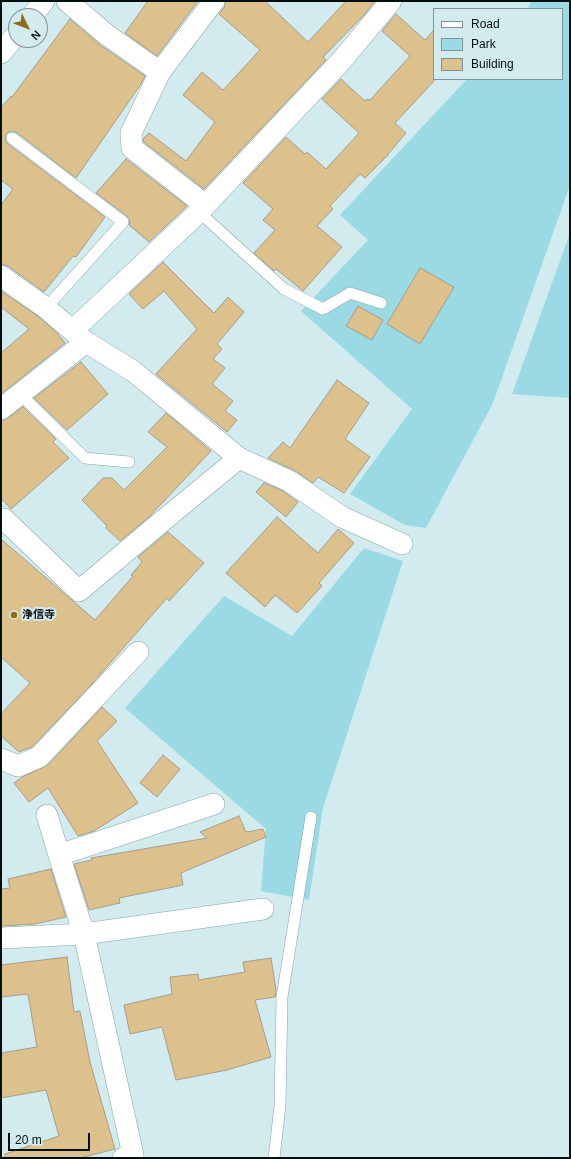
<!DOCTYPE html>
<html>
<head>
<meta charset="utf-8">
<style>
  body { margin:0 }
  #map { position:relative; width:571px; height:1159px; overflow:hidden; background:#d1ebef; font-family:Helvetica,sans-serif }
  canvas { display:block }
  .frame { position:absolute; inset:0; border:2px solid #050e0f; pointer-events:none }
  .legend { position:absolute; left:433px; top:8px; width:130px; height:72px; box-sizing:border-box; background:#d1ebef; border:1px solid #7f9395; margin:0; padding:5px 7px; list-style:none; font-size:12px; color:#050e0f }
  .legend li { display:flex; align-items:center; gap:8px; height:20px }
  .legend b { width:20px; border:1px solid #7f9395 }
  .north { position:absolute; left:8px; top:8px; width:40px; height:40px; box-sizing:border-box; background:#d1ebef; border:1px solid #7f9395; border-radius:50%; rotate:133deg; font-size:11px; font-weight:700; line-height:16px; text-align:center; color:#050e0f }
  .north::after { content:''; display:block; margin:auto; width:14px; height:18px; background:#936c15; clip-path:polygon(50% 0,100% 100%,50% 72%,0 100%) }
  .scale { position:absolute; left:8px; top:1133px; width:82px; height:18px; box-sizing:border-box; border:2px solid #050e0f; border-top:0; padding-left:5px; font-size:12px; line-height:14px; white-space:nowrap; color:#050e0f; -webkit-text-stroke:3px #d1ebef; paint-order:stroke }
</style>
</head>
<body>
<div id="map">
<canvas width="571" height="1159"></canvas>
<div class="frame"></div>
<ul class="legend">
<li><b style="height:5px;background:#fff"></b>Road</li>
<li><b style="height:11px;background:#9adae4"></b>Park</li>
<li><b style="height:11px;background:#dcc18d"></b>Building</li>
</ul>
<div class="north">N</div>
<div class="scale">20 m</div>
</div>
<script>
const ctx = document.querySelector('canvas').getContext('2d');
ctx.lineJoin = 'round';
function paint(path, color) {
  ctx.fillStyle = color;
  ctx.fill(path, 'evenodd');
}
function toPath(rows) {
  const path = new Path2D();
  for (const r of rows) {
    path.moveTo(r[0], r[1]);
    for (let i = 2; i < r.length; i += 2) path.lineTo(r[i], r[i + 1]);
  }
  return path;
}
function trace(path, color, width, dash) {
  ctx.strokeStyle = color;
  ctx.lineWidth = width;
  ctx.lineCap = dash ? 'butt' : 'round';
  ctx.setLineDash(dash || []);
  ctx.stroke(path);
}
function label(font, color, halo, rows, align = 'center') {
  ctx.font = font + ' Helvetica,"Noto Sans JP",sans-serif';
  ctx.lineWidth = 4;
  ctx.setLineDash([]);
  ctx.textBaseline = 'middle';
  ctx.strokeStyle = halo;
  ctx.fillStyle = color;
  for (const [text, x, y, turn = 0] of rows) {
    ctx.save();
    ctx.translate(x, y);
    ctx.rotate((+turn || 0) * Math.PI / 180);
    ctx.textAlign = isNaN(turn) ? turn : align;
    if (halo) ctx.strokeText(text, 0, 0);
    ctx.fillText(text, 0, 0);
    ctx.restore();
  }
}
paint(toPath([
  [531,1,570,1,570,185,493,403,426,528,405,525,350,494,412,409,301,311,368,240,340,215,467,79,562,79,562,9,528,9],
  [570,233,570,398,512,394],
  [364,548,403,561,323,808,309,900,261,891,266,829,125,708,224,596,292,636]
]), '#9adae4');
const building = toPath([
  [148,1,198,1,157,56,125,33,148,1],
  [226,1,265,1,308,42,346,1,375,1,364,15,323,57,326,60,204,189,144,142,143,139,149,133,186,161,215,122,183,95,202,72,223,90,260,50,219,14,224,8,226,1],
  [396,14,425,40,434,30,434,81,395,123,406,133,388,154,388,155,365,178,360,174,330,206,333,209,317,226,342,247,303,291,276,269,274,271,254,253,275,230,263,220,273,209,243,183,286,137,305,154,307,152,326,169,359,133,322,99,341,79,365,101,367,99,370,100,410,56,382,31,396,14],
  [70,19,100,45,145,76,141,84,76,178,16,132,10,131,6,134,5,140,8,144,105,217,76,257,73,256,44,292,8,266,1,264,1,205,13,189,1,180,1,108,11,96,12,97,70,19],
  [126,159,187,206,149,242,129,225,130,220,127,216,96,193,126,159],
  [163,262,214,313,228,297,244,312,217,344,222,349,213,359,225,368,212,384,233,401,225,411,237,420,227,432,156,374,197,329,164,291,143,309,129,294,163,262],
  [420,268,454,287,420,344,387,324,420,268],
  [1,291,39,317,58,334,65,343,1,394,1,353,29,329,1,307,1,291],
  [358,306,383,320,372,340,346,326,358,306],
  [81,362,108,394,67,430,34,398,81,362],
  [337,380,369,403,345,439,370,457,344,493,318,477,313,483,294,470,268,458,283,442,290,448,337,380],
  [23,407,56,439,53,442,69,458,11,509,1,498,1,421,8,418,23,407],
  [166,413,211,451,150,516,120,541,106,528,107,526,82,500,103,478,112,478,124,490,167,447,148,432,166,413],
  [264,483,283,491,298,502,286,517,256,492,264,483],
  [277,517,318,553,338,529,354,543,319,583,322,586,297,613,275,595,265,607,226,573,277,517],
  [168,532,204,563,169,601,167,598,91,685,32,747,19,752,1,736,1,714,30,683,1,657,1,539,95,620,133,576,131,575,142,562,138,557,168,532],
  [102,707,117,721,97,741,138,803,94,831,78,836,48,788,29,802,14,783,22,777,48,765,102,707],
  [163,755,180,769,157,797,140,783,163,755],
  [239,816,246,832,263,829,266,837,181,873,183,885,119,898,120,903,89,910,74,864,92,860,91,858,207,838,200,832,239,816],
  [51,869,66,917,35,924,1,926,1,889,10,888,8,879,51,869],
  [67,957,74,1012,80,1011,90,1062,115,1149,80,1158,5,1158,5,1154,59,1136,46,1090,1,1098,1,1053,37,1047,28,994,1,997,1,965,67,957],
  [271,958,276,990,275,997,255,1000,271,1057,227,1070,176,1080,162,1027,130,1034,124,1005,172,994,170,977,198,974,199,980,245,972,243,962,271,958]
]);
paint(building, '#dcc18d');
trace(building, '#a69c8a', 1);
const service = toPath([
  [12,138,123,222,46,308],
  [199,212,284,289,323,309,350,293,381,303],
  [20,394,85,458,129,462],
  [274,1158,280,1106,282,997,311,817]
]);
const minor = toPath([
  [67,1,107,35,160,72],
  [32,16,44,1],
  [1,53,16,35],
  [205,205,132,148,131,133,160,72,214,1],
  [1,276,46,308,86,342,133,371,239,458,289,481,342,517,402,544],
  [73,330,199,212,342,60,391,1],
  [1,409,86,342],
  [1,522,4,519,79,591,166,518,239,458],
  [1,759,18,766,39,757,138,652],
  [214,804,59,855,84,934,263,909],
  [47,815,59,855],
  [1,938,84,934,133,1155,123,1158]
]);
trace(service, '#8ba4a7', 12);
trace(minor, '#8ba4a7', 22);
trace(service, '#fff', 11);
trace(minor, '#fff', 21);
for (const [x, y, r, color] of [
  [14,615,4,"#936c15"]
]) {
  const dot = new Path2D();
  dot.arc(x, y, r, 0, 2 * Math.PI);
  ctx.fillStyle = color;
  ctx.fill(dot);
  trace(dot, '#d1ebef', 1.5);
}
label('bold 11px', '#050e0f', '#d1ebef', [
  ["浄信寺",22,615]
], 'left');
</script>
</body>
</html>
